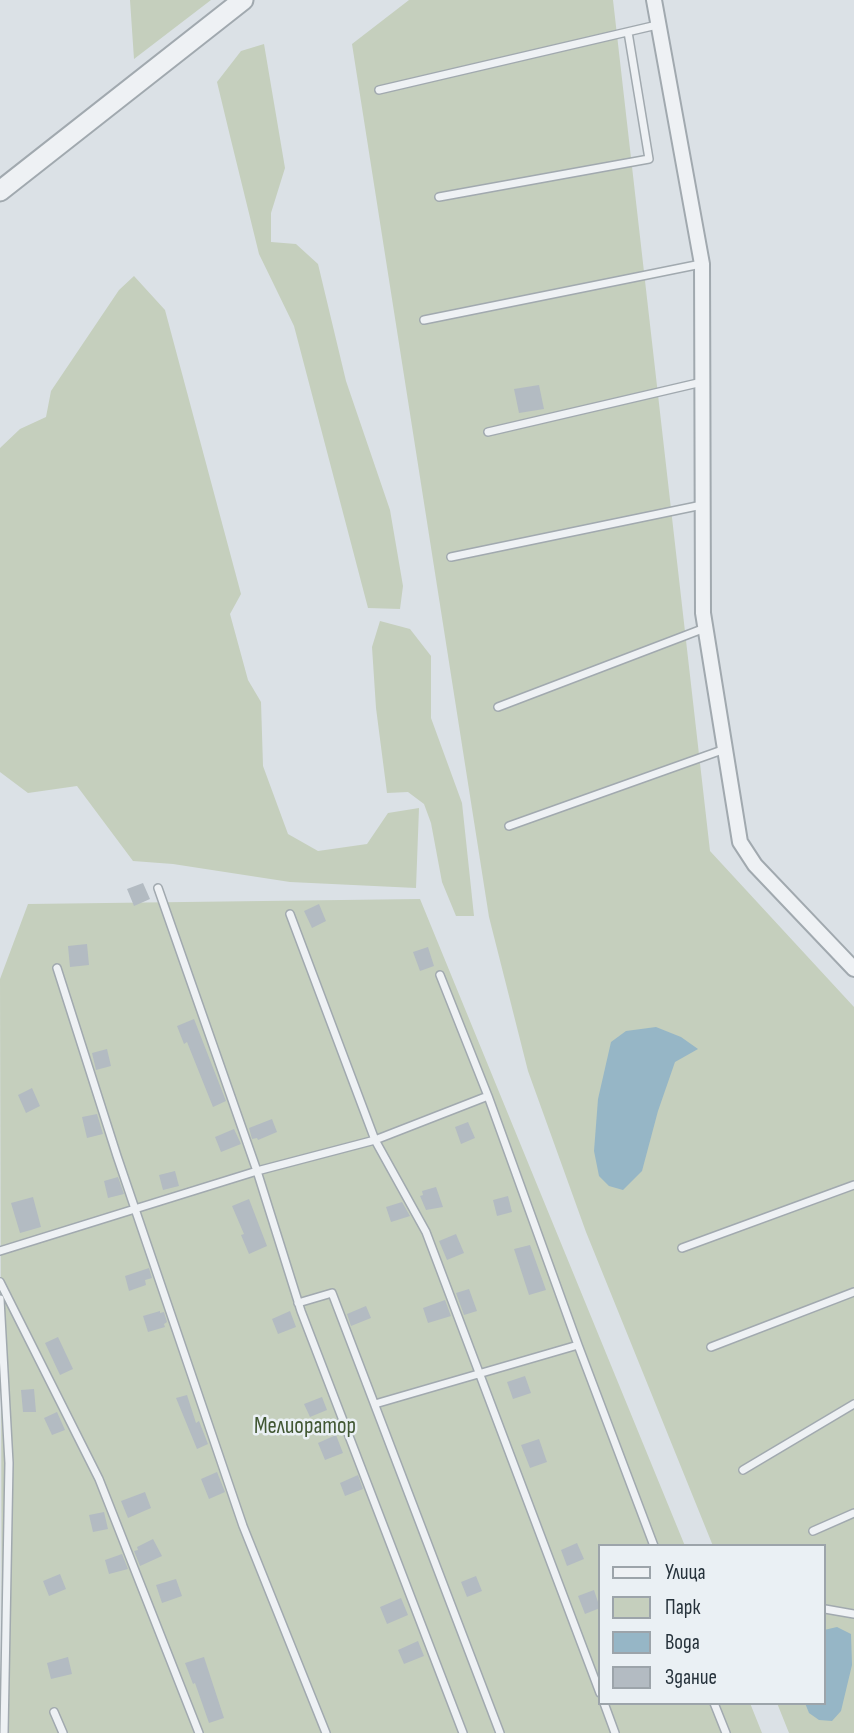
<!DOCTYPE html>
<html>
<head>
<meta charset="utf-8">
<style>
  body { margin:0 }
  #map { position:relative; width:854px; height:1733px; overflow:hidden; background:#dbe1e6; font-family:"Sofia Sans Condensed",sans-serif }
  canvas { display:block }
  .legend { position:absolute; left:598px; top:1544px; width:228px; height:161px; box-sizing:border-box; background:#eaf0f4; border:2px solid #9ca4aa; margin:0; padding:9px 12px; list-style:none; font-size:21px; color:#26323b }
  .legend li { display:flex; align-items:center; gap:14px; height:35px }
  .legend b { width:35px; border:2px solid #9ca4aa }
</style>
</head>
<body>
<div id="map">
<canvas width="854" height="1733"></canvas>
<ul class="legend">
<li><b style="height:9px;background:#eef1f4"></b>Улица</li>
<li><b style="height:19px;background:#c5cfbd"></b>Парк</li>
<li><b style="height:19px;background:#96b6c6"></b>Вода</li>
<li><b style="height:19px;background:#b3bbc2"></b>Здание</li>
</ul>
</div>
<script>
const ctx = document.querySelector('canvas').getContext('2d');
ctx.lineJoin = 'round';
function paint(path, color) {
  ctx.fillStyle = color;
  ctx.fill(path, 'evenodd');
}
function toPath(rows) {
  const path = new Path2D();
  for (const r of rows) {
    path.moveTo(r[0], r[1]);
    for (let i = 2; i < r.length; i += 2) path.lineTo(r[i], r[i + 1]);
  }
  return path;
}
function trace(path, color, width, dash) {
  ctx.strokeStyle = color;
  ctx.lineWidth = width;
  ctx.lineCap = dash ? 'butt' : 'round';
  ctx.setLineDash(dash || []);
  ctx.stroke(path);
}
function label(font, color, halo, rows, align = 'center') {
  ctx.font = font + ' "Sofia Sans Condensed",sans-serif';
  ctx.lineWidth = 5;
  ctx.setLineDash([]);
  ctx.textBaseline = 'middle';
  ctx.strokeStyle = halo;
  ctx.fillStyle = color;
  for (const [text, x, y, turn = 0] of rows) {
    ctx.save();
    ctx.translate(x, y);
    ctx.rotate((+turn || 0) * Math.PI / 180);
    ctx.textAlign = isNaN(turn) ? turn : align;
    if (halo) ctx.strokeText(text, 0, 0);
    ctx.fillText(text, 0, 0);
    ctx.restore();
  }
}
paint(toPath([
  [130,0,211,0,134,59],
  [409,0,613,0,710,851,854,1007,854,1733,789,1733,777,1703,824,1703,824,1546,713,1546,586,1232,528,1071,489,917,352,44],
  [264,44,285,168,271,213,271,242,296,244,318,264,346,381,390,510,403,586,400,609,368,608,294,326,259,254,230,136,217,82,241,51],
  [134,276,165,310,241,594,230,614,248,680,261,702,263,766,288,834,318,851,367,844,388,813,419,808,416,888,290,882,173,864,133,861,77,786,28,793,0,772,0,448,20,429,46,417,51,391,119,290],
  [380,621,410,629,431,656,431,718,462,803,474,916,456,916,442,882,431,823,424,804,408,792,387,793,376,708,372,647],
  [420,899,685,1546,600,1546,600,1703,750,1703,762,1733,2,1733,0,979,28,904]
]), '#c5cfbd');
paint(toPath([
  [656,1027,681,1037,698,1049,675,1062,658,1111,642,1171,623,1190,609,1186,599,1176,594,1151,598,1099,611,1042,626,1031],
  [837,1627,851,1634,852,1665,841,1711,832,1721,819,1720,809,1713,805,1703,824,1703,824,1630]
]), '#96b6c6');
paint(toPath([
  [539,385,544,409,519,413,514,389],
  [143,883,150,899,134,906,127,889],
  [319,904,326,921,312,928,304,911],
  [87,944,89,965,70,967,68,946],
  [428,947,434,966,420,971,413,952],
  [194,1019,226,1101,213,1107,187,1042,184,1044,177,1026],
  [107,1049,111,1066,96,1070,92,1053],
  [32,1088,40,1106,26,1113,18,1095],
  [97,1114,103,1134,87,1138,82,1117],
  [272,1119,277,1132,258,1140,257,1138,252,1139,249,1128],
  [468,1122,475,1138,461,1144,455,1127],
  [234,1129,241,1144,221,1152,215,1137],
  [175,1171,179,1186,163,1190,159,1175],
  [118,1177,124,1194,108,1198,104,1181],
  [436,1187,443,1207,426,1210,420,1196,423,1195,422,1191],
  [508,1196,512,1212,497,1216,493,1200],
  [33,1197,41,1227,20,1233,11,1203],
  [249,1199,267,1246,249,1254,241,1235,244,1234,232,1206],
  [402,1202,410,1216,391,1222,386,1207],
  [456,1234,464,1253,447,1260,439,1241],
  [530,1245,546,1290,529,1295,514,1249],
  [149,1268,152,1278,145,1280,146,1285,129,1291,125,1276],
  [469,1289,477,1311,464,1315,456,1293],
  [445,1300,451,1316,428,1323,423,1308],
  [366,1306,371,1318,351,1326,347,1314],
  [160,1311,160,1313,164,1312,167,1322,164,1324,165,1327,148,1332,143,1316],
  [290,1311,296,1327,278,1334,272,1319],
  [58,1337,73,1369,60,1375,45,1343],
  [525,1376,531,1393,513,1399,507,1382],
  [34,1389,36,1412,23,1412,21,1390],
  [187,1395,196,1423,199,1421,208,1444,197,1449,176,1398],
  [322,1397,327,1410,310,1417,304,1404],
  [57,1412,65,1430,52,1435,44,1418],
  [336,1435,343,1453,325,1460,318,1443],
  [539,1439,547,1462,530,1468,521,1445],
  [217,1472,225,1492,209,1499,201,1479],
  [358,1475,363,1489,345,1496,340,1483],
  [145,1492,151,1508,128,1518,121,1501],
  [104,1512,108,1529,93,1532,89,1515],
  [153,1539,162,1556,140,1566,134,1551,138,1550,137,1547],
  [577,1543,584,1559,567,1566,561,1550],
  [122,1554,128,1569,109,1574,105,1560],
  [60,1574,66,1589,49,1596,43,1581],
  [476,1576,482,1591,467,1597,461,1582],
  [176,1579,182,1596,162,1603,156,1585],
  [594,1590,600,1608,585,1614,578,1596],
  [401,1598,408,1615,387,1624,380,1607],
  [418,1641,424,1656,404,1664,398,1650],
  [68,1657,72,1674,51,1679,47,1663],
  [204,1657,224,1718,209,1723,195,1683,193,1684,185,1663]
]), '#b3bbc2');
const service = toPath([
  [379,90,657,25],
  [439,197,649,159,628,32],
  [424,320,701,264],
  [488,432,702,382],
  [451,557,702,505],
  [498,707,705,628],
  [509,826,725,749],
  [158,888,257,1171,301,1311,463,1733],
  [290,914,375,1140,426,1232,600,1693],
  [57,968,117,1156,243,1526,326,1733],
  [440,975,488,1096,578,1345,654,1546],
  [682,1248,854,1185],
  [0,1251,257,1171,375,1140,488,1096],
  [0,1282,99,1479,199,1733],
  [0,1299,9,1463,4,1733],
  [298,1303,332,1293,500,1733],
  [711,1347,854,1292],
  [375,1404,578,1345],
  [743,1470,854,1404],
  [813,1531,854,1513],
  [825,1609,854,1614],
  [604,1703,615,1733],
  [714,1703,726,1733],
  [54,1712,63,1733]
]);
const minor = toPath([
  [654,0,702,264,703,613,740,842,755,865,854,969]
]);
const tertiary = toPath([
  [0,191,243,0]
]);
trace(service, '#a1a9af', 10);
trace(minor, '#a1a9af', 18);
trace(tertiary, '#a1a9af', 23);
trace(service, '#eef1f4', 7);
trace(minor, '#eef1f4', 14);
trace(tertiary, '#eef1f4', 19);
label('23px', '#415733', '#eaf0f4', [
  ["Мелиоратор",305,1427]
]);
</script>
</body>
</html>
